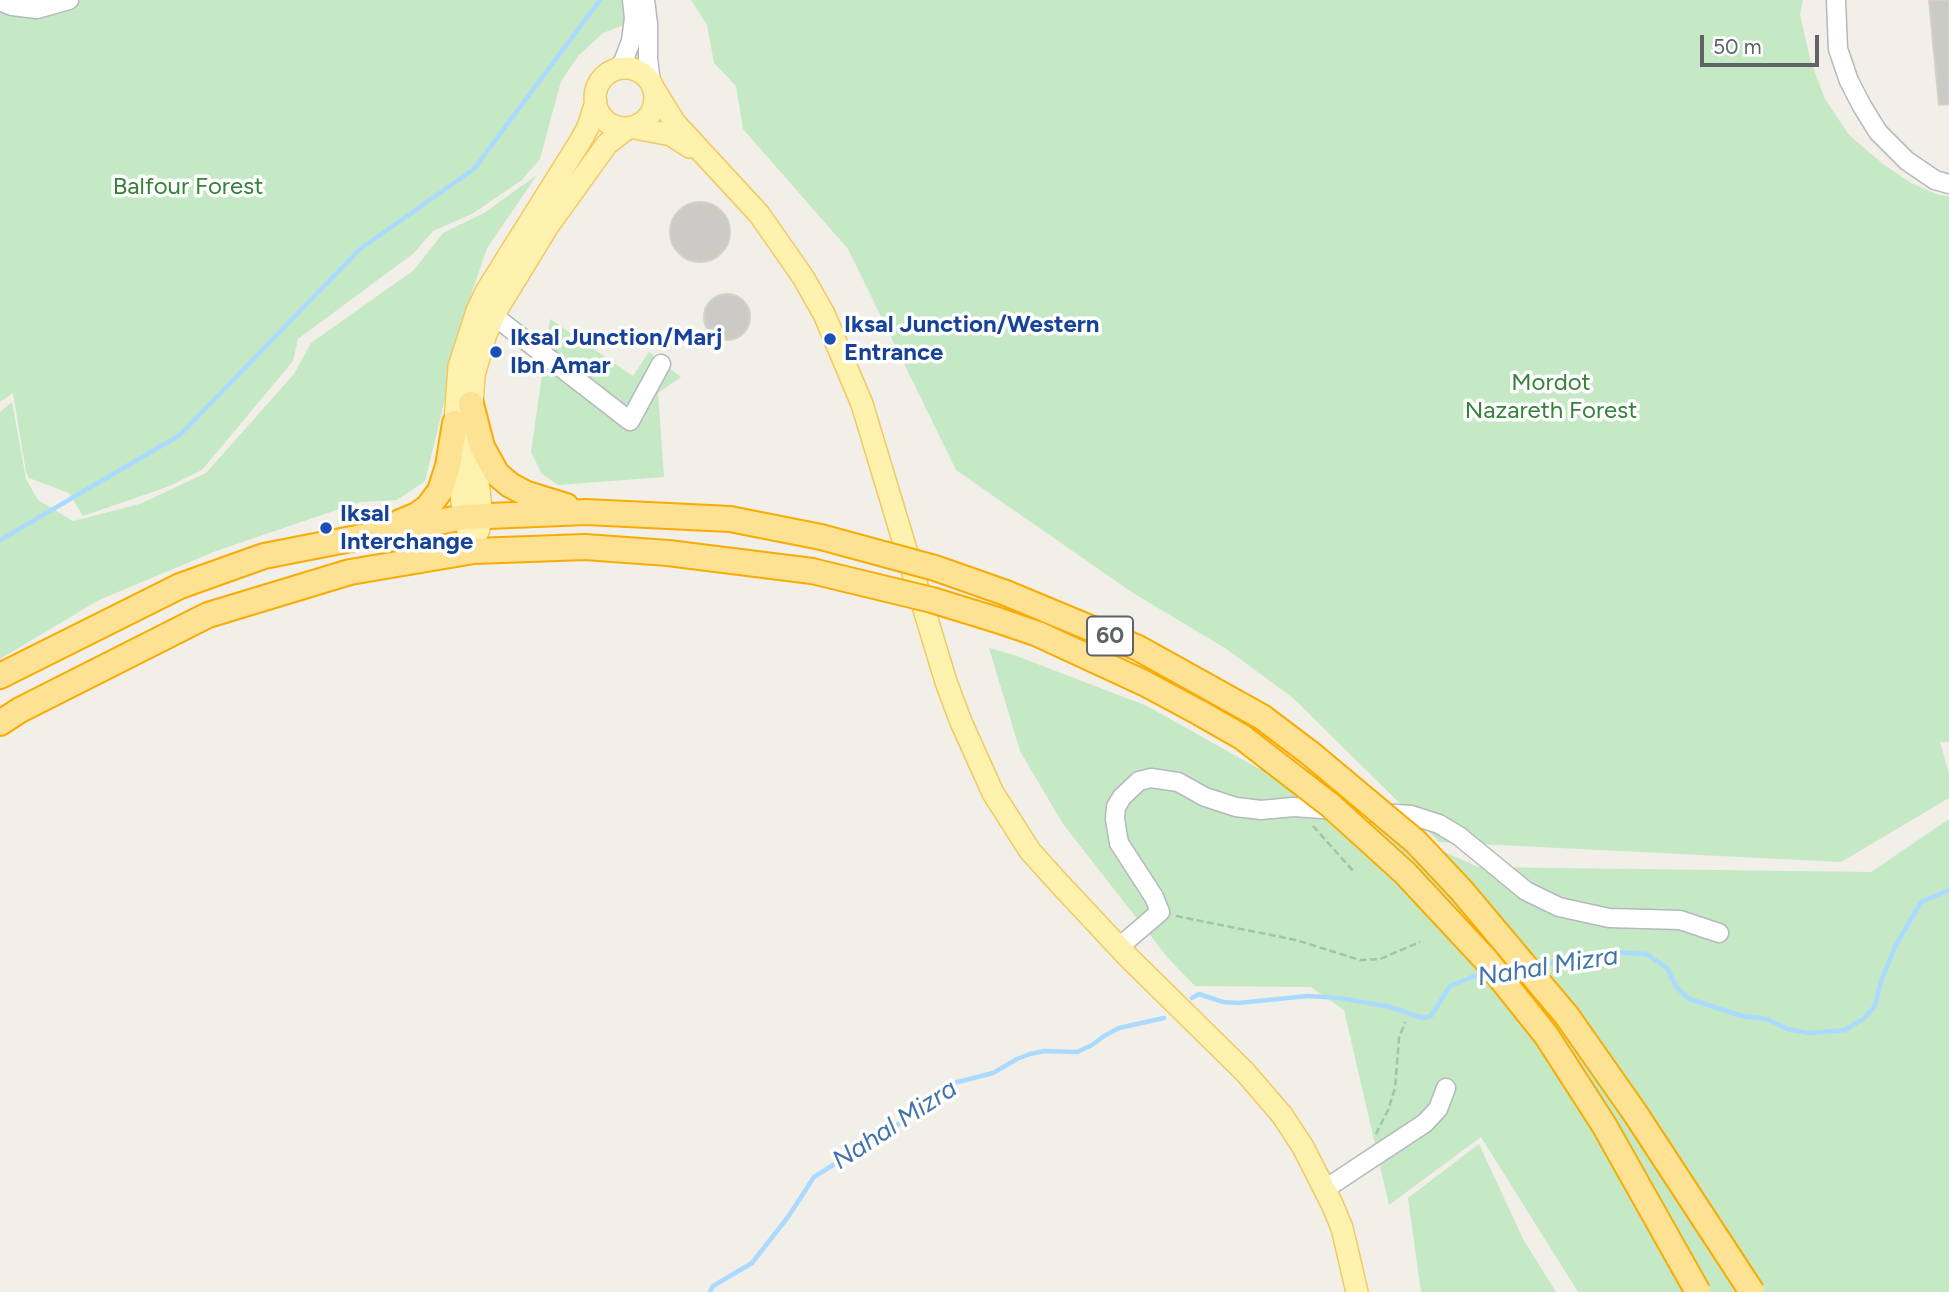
<!DOCTYPE html>
<html>
<head>
<meta charset="utf-8">
<style>
  body { margin:0 }
  #map { position:relative; width:1949px; height:1292px; overflow:hidden; background:#f1efe8; font-family:Figtree,sans-serif }
  canvas { display:block }
  .scale { position:absolute; left:1700px; top:35px; width:119px; height:32px; box-sizing:border-box; border:4px solid #5f6368; border-top:0; padding-left:9px; font-size:21px; line-height:24px; white-space:nowrap; color:#5f6368; -webkit-text-stroke:5px #fff; paint-order:stroke }
</style>
</head>
<body>
<div id="map">
<canvas width="1949" height="1292"></canvas>
<div class="scale">50 m</div>
</div>
<script>
const ctx = document.querySelector('canvas').getContext('2d');
ctx.lineJoin = 'round';
function paint(path, color) {
  ctx.fillStyle = color;
  ctx.fill(path, 'evenodd');
}
function toPath(rows) {
  const path = new Path2D();
  for (const r of rows) {
    if (r.length === 3) {
      path.moveTo(r[0] + r[2], r[1]);
      path.arc(r[0], r[1], r[2], 0, 2 * Math.PI);
      continue;
    }
    path.moveTo(r[0], r[1]);
    for (let i = 2; i < r.length; i += 2) path.lineTo(r[i], r[i + 1]);
  }
  return path;
}
function trace(path, color, width, dash) {
  ctx.strokeStyle = color;
  ctx.lineWidth = width;
  ctx.lineCap = dash ? 'butt' : 'round';
  ctx.setLineDash(dash || []);
  ctx.stroke(path);
}
function label(font, color, halo, rows, align = 'center') {
  ctx.font = font + ' Figtree,sans-serif';
  ctx.lineWidth = 7;
  ctx.setLineDash([]);
  ctx.textBaseline = 'middle';
  ctx.strokeStyle = halo;
  ctx.fillStyle = color;
  for (const [text, x, y, turn = 0] of rows) {
    ctx.save();
    ctx.translate(x, y);
    ctx.rotate((+turn || 0) * Math.PI / 180);
    ctx.textAlign = isNaN(turn) ? turn : align;
    if (halo) ctx.strokeText(text, 0, 0);
    ctx.fillText(text, 0, 0);
    ctx.restore();
  }
}
paint(toPath([
  [0,0,624,0,626,24,603,33,579,55,561,81,540,159,522,180,472,214,433,231,414,253,298,339,293,361,202,470,167,487,83,516,69,493,29,478,26,472,13,393,0,402],
  [691,0,1803,0,1800,14,1810,59,1825,99,1849,135,1883,164,1911,183,1939,195,1949,196,1949,742,1940,742,1949,773,1949,798,1841,862,1439,842,1293,698,1228,650,1133,593,956,470,848,249,743,129,736,86,714,63,707,25],
  [537,175,487,248,469,301,425,481,397,500,360,502,216,551,99,600,0,659,0,412,12,402,26,479,38,500,73,521,140,504,206,473,294,374,311,343,414,270,443,233,484,213],
  [550,319,633,376,649,352,681,377,658,393,664,477,558,485,542,474,531,452],
  [989,648,1014,655,1147,706,1254,766,1478,867,1871,872,1949,819,1949,1292,1578,1292,1481,1137,1389,1205,1344,1010,1311,987,1195,986,1168,958,1063,824,1020,751],
  [1479,1144,1523,1239,1556,1292,1421,1292,1408,1198]
]), '#c5e8c5');
trace(toPath([
  [0,540,180,435,360,249,474,169,600,0],
  [1536,966,1609,952,1646,954,1667,968,1677,988,1689,999,1742,1016,1767,1019,1787,1029,1809,1033,1845,1030,1863,1019,1875,1006,1881,981,1896,945,1921,902,1949,890],
  [1192,998,1199,994,1223,1002,1238,1003,1308,996,1340,998,1390,1007,1423,1018,1431,1016,1450,986,1472,977,1486,975],
  [710,1292,713,1286,752,1263,788,1217,814,1177,913,1115,929,1108,942,1090,950,1084,993,1073,1017,1059,1030,1054,1044,1051,1077,1052,1092,1045,1104,1036,1119,1028,1164,1018]
]), '#aadaff', 4.5);
const building = toPath([
  [1929,0,1949,0,1949,104,1939,105,1929,0],
  [700,232,30],
  [727,317,23]
]);
paint(building, '#cccac5');
trace(building, '#d6d1c6', 2);
const minor = toPath([
  [645,0,648,24,648,58,651,83],
  [1836,0,1838,49,1849,81,1862,106,1878,132,1907,161,1935,180,1949,184],
  [0,1,12,6,37,9,69,0],
  [615,70,623,62,631,41,634,18,632,0],
  [494,316,630,421,661,364],
  [1119,947,1160,912,1154,897,1119,843,1115,819,1116,807,1122,797,1139,781,1151,778,1178,782,1205,797,1236,807,1261,810,1293,807,1411,815,1439,824,1459,836,1526,891,1559,907,1609,918,1680,920,1719,933],
  [1325,1189,1425,1123,1438,1109,1446,1088]
]);
const major = toPath([
  [625,98,30],
  [654,89,675,123,759,214,803,277,824,314,862,404,946,682,961,722,993,793,1030,851,1057,881,1129,958,1245,1072,1282,1115,1303,1147,1332,1204,1342,1228,1357,1292],
  [635,128,671,135,690,147],
  [478,532,482,516,471,421,474,375,486,334,496,311,548,226,607,144,628,128],
  [474,551,464,517,459,482,455,423,459,367,477,311,487,290,581,140,588,127,596,102]
]);
const highway = toPath([
  [471,404,482,447,497,474,510,485,527,494,566,506],
  [400,522,417,515,428,507,440,491,448,466,455,423],
  [1006,593,1138,648,1210,688],
  [997,620,1038,634,1144,683,1200,713],
  [0,676,180,586,264,556,464,517,586,512,730,519,821,537],
  [0,723,20,710,208,615,350,572,474,551,585,547,668,553,812,571]
]);
trace(minor, '#b5b8bc', 21);
trace(major, '#f2c960', 24);
trace(highway, '#f9ab00', 28);
trace(toPath([
  [1313,826,1355,873],
  [1176,916,1296,940,1360,960,1380,959,1420,942],
  [1376,1134,1388,1110,1395,1088,1399,1038,1405,1022]
]), '#9cc7a9', 2.5, [7, 3.5]);
trace(minor, '#fff', 18);
trace(major, '#fff2af', 21);
trace(highway, '#fde293', 24);
const highwayBridge = toPath([
  [821,537,935,568,1006,593],
  [812,571,932,600,997,620],
  [1210,688,1262,717,1311,754,1416,842,1462,891,1567,1016,1635,1113,1752,1292],
  [1200,713,1242,737,1330,805,1405,873,1486,960,1546,1035,1604,1125,1698,1292]
]);
trace(highwayBridge, '#f9ab00', 28, []);
trace(highwayBridge, '#fde293', 24);
for (const [x, y, r, color] of [
  [830,339,7,"#1a4fb4"],
  [496,352,7,"#1a4fb4"],
  [326,528,7,"#1a4fb4"]
]) {
  const dot = new Path2D();
  dot.arc(x, y, r, 0, 2 * Math.PI);
  ctx.fillStyle = color;
  ctx.fill(dot);
  trace(dot, '#fff', 2.5);
}
for (const [x, y, w] of [
  [1110,636,46]
]) {
  const box = new Path2D();
  box.roundRect(x - w / 2, y - 19.5, w, 39, 5);
  ctx.fillStyle = '#fff';
  ctx.fill(box);
  trace(box, '#5f6368', 2);
}
label('bold 23px', '#5f6368', null, [
  ["60",1110,636]
]);
label('24px', '#348238', '#fff', [
  ["Balfour Forest",188,187],
  ["Mordot",1551,383],
  ["Nazareth Forest",1551,411]
]);
label('bold 24px', '#164399', '#fff', [
  ["Iksal Junction/Western",844,325],
  ["Entrance",844,353],
  ["Iksal Junction/Marj",510,338],
  ["Ibn Amar",510,366],
  ["Iksal",340,514],
  ["Interchange",340,542]
], 'left');
label('italic 26px', '#4174aa', '#fff', [
  ["Nahal Mizra",1548,967,-9],
  ["Nahal Mizra",895,1125,-33]
]);
</script>
</body>
</html>
